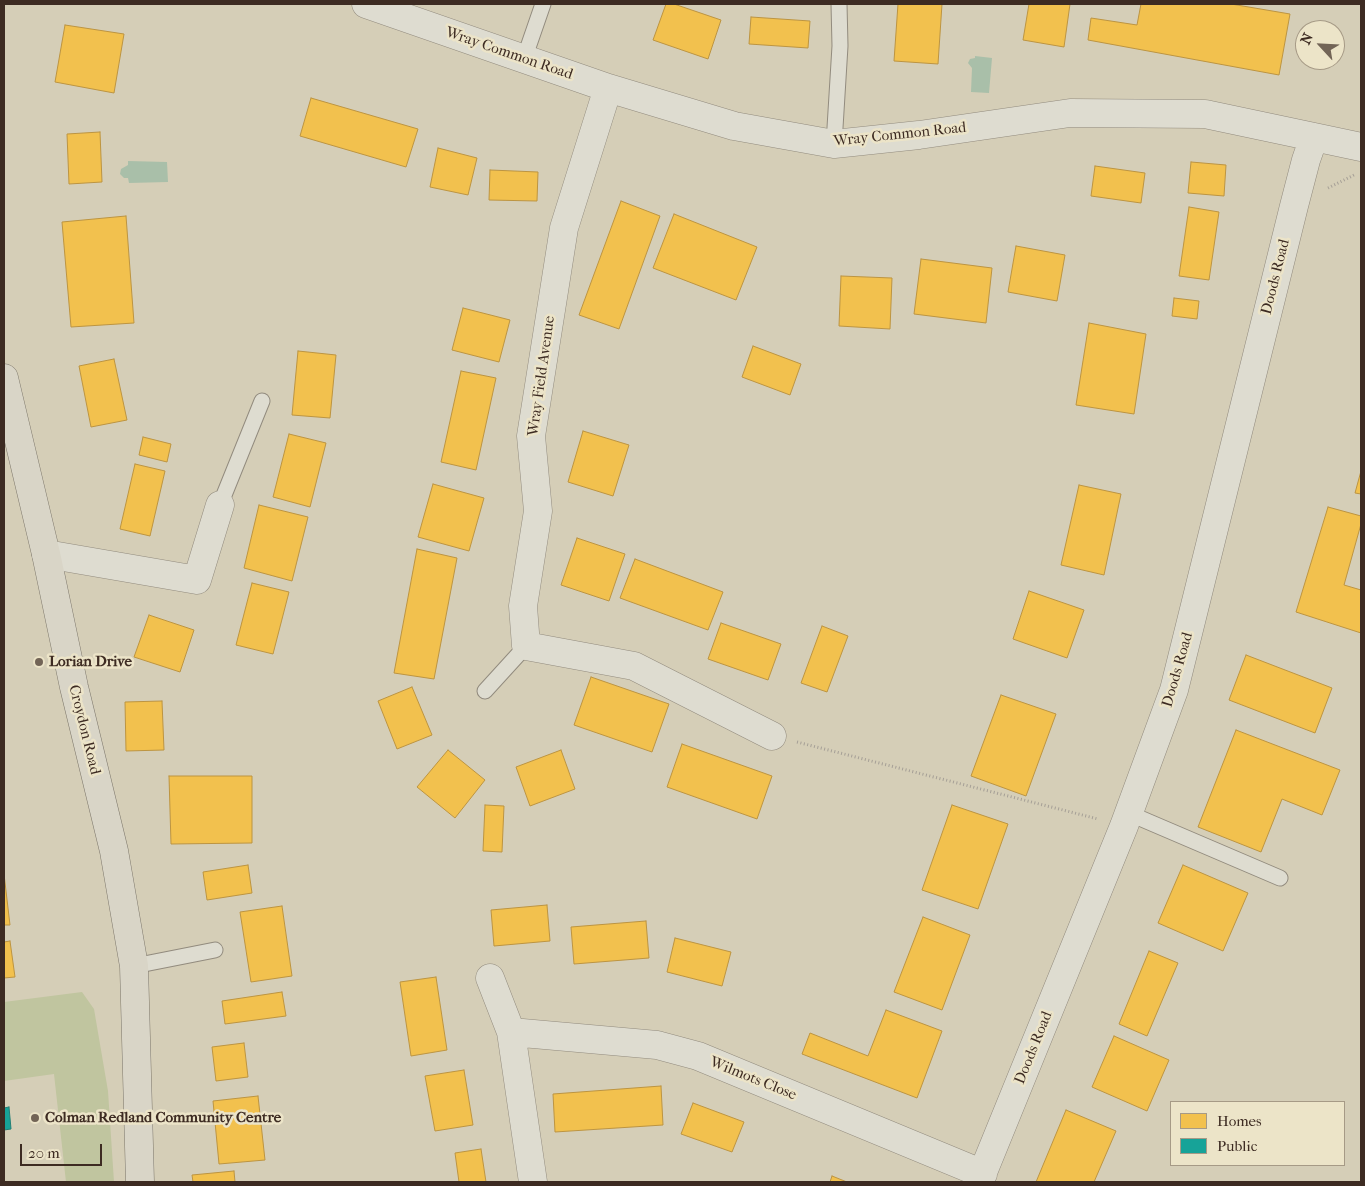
<!DOCTYPE html>
<html>
<head>
<meta charset="utf-8">
<style>
  body { margin:0 }
  #map { position:relative; width:1365px; height:1186px; overflow:hidden; background:#d5ceb7; font-family:"IM FELL French Canon",serif }
  canvas { display:block }
  .frame { position:absolute; inset:0; border:5px solid #3d2b22; pointer-events:none }
  .legend { position:absolute; left:1170px; top:1101px; width:175px; height:65px; box-sizing:border-box; background:#ece4c8; border:1px solid #a69a86; margin:0; padding:6px 9px; list-style:none; font-size:15px; color:#3d2b22 }
  .legend li { display:flex; align-items:center; gap:10px; height:25px }
  .legend b { width:25px; border:1px solid #a69a86 }
  .north { position:absolute; left:1295px; top:20px; width:50px; height:50px; box-sizing:border-box; background:#ece4c8; border:1px solid #a69a86; border-radius:50%; rotate:295deg; font-size:14px; font-weight:700; line-height:20px; text-align:center; color:#3d2b22 }
  .north::after { content:''; display:block; margin:auto; width:18px; height:22px; background:#726456; clip-path:polygon(50% 0,100% 100%,50% 72%,0 100%) }
  .scale { position:absolute; left:20px; top:1144px; width:82px; height:22px; box-sizing:border-box; border:2px solid #3d2b22; border-top:0; padding-left:6px; font-size:15px; line-height:18px; white-space:nowrap; color:#3d2b22; -webkit-text-stroke:4px #ece4c8; paint-order:stroke }
</style>
</head>
<body>
<div id="map">
<canvas width="1365" height="1186"></canvas>
<div class="frame"></div>
<ul class="legend">
<li><b style="height:14px;background:#f2c14e"></b>Homes</li>
<li><b style="height:14px;background:#17a398"></b>Public</li>
</ul>
<div class="north">N</div>
<div class="scale">20 m</div>
</div>
<script>
const ctx = document.querySelector('canvas').getContext('2d');
ctx.lineJoin = 'round';
function paint(path, color) {
  ctx.fillStyle = color;
  ctx.fill(path, 'evenodd');
}
function toPath(rows) {
  const path = new Path2D();
  for (const r of rows) {
    path.moveTo(r[0], r[1]);
    for (let i = 2; i < r.length; i += 2) path.lineTo(r[i], r[i + 1]);
  }
  return path;
}
function trace(path, color, width, dash) {
  ctx.strokeStyle = color;
  ctx.lineWidth = width;
  ctx.lineCap = dash ? 'butt' : 'round';
  ctx.setLineDash(dash || []);
  ctx.stroke(path);
}
function label(font, color, halo, rows, align = 'center') {
  ctx.font = font + ' "IM FELL French Canon",serif';
  ctx.lineWidth = 5;
  ctx.setLineDash([]);
  ctx.textBaseline = 'middle';
  ctx.strokeStyle = halo;
  ctx.fillStyle = color;
  for (const [text, x, y, turn = 0] of rows) {
    ctx.save();
    ctx.translate(x, y);
    ctx.rotate((+turn || 0) * Math.PI / 180);
    ctx.textAlign = isNaN(turn) ? turn : align;
    if (halo) ctx.strokeText(text, 0, 0);
    ctx.fillText(text, 0, 0);
    ctx.restore();
  }
}
paint(toPath([
  [82,992,94,1009,108,1091,114,1182,66,1182,54,1074,4,1081,4,1002]
]), '#c0c59f');
paint(toPath([
  [975,56,992,58,989,93,971,92,972,68,968,63,970,59,975,58],
  [128,161,167,162,168,182,129,183,128,178,124,178,120,174,121,169,128,165]
]), '#a9bfa9');
const homes = toPath([
  [666,4,674,4,721,20,708,59,653,40,666,4],
  [898,4,942,4,938,64,894,61,898,4],
  [1029,4,1070,4,1064,47,1023,40,1029,4],
  [1141,4,1231,4,1290,14,1279,75,1088,40,1091,18,1137,25,1141,4],
  [751,17,810,21,808,48,749,44,751,17],
  [65,25,124,34,114,93,55,82,65,25],
  [311,98,418,129,406,167,300,136,311,98],
  [100,132,102,182,69,184,67,134,100,132],
  [438,148,477,158,468,195,430,187,438,148],
  [1191,162,1226,165,1224,196,1188,193,1191,162],
  [1095,166,1145,173,1141,203,1091,196,1095,166],
  [490,170,538,172,537,201,489,200,490,170],
  [621,201,660,216,619,329,579,315,621,201],
  [1189,207,1219,212,1209,280,1179,276,1189,207],
  [674,214,757,247,736,300,653,268,674,214],
  [126,216,134,323,71,327,62,222,126,216],
  [1016,246,1065,255,1057,301,1008,292,1016,246],
  [921,259,992,268,986,323,914,314,921,259],
  [841,276,892,278,890,329,839,326,841,276],
  [1174,298,1199,301,1197,319,1172,316,1174,298],
  [463,308,510,320,499,362,452,350,463,308],
  [1089,323,1146,334,1134,414,1076,405,1089,323],
  [753,346,801,364,790,395,742,377,753,346],
  [298,351,336,355,330,418,292,415,298,351],
  [114,359,127,420,91,427,79,366,114,359],
  [461,371,496,378,476,470,441,462,461,371],
  [583,431,629,445,613,496,568,482,583,431],
  [289,434,326,443,310,507,273,497,289,434],
  [143,437,171,444,167,462,139,455,143,437],
  [135,464,165,471,150,536,120,529,135,464],
  [1361,471,1361,494,1355,493,1361,471],
  [433,484,484,498,469,551,418,537,433,484],
  [1079,485,1121,494,1104,575,1061,565,1079,485],
  [259,505,308,517,292,581,244,568,259,505],
  [1328,507,1361,516,1361,524,1344,585,1361,590,1361,633,1296,612,1328,507],
  [577,538,625,554,609,601,561,585,577,538],
  [417,549,457,558,434,679,394,673,417,549],
  [635,559,723,592,708,630,620,598,635,559],
  [252,583,289,592,273,654,236,645,252,583],
  [1029,591,1084,610,1067,658,1013,639,1029,591],
  [149,615,194,630,180,672,134,657,149,615],
  [721,623,781,644,768,680,708,659,721,623],
  [822,626,848,636,827,692,801,683,822,626],
  [1246,655,1332,688,1315,733,1229,700,1246,655],
  [591,677,669,704,652,752,574,725,591,677],
  [412,687,432,735,397,749,378,701,412,687],
  [1001,695,1056,714,1026,796,971,776,1001,695],
  [162,701,164,750,126,751,125,702,162,701],
  [1236,730,1340,770,1322,815,1282,799,1261,852,1198,827,1236,730],
  [682,744,772,776,757,819,667,787,682,744],
  [448,750,485,780,455,818,417,787,448,750],
  [561,750,575,789,530,806,516,767,561,750],
  [169,776,252,776,252,843,171,844,169,776],
  [485,805,504,806,502,852,483,851,485,805],
  [952,805,1008,824,978,909,922,890,952,805],
  [248,865,252,893,207,900,203,872,248,865],
  [1183,865,1248,893,1223,951,1158,923,1183,865],
  [4,874,10,925,4,925,4,874],
  [547,905,550,941,494,946,491,910,547,905],
  [282,906,292,976,251,982,240,912,282,906],
  [923,917,970,935,942,1010,894,992,923,917],
  [646,921,649,958,574,964,571,927,646,921],
  [675,938,731,952,722,986,667,972,675,938],
  [10,941,15,977,4,978,4,942,10,941],
  [1149,951,1178,963,1147,1036,1119,1024,1149,951],
  [436,977,447,1050,411,1056,400,982,436,977],
  [282,992,286,1016,225,1024,222,1001,282,992],
  [886,1010,942,1031,917,1098,802,1054,810,1033,868,1056,886,1010],
  [1114,1036,1169,1060,1147,1111,1092,1087,1114,1036],
  [244,1043,248,1077,216,1081,212,1047,244,1043],
  [464,1070,473,1125,435,1131,425,1076,464,1070],
  [661,1086,663,1125,555,1132,553,1094,661,1086],
  [258,1096,265,1160,219,1164,213,1101,258,1096],
  [693,1103,744,1122,732,1152,681,1134,693,1103],
  [1066,1110,1116,1131,1094,1182,1036,1182,1066,1110],
  [481,1149,486,1182,459,1182,455,1153,481,1149],
  [234,1171,235,1182,193,1182,192,1175,234,1171],
  [832,1176,847,1182,830,1182,832,1176]
]);
paint(homes, '#f2c14e');
trace(homes, '#bc9441', 1);
const public = toPath([
  [9,1107,11,1129,4,1130,4,1108,9,1107]
]);
paint(public, '#17a398');
trace(public, '#227f75', 1);
const service = toPath([
  [524,59,543,4],
  [834,144,840,46,839,4],
  [220,505,262,401],
  [485,691,526,646],
  [1128,813,1280,878],
  [134,966,215,950]
]);
const minor = toPath([
  [366,4,608,88,734,126,834,144,919,135,1070,113,1205,114,1361,147],
  [608,88,564,228,531,436,538,511,523,606,526,646,634,666,772,736],
  [46,554,197,580,220,505],
  [490,978,511,1032],
  [533,1182,511,1032,657,1045,698,1056,983,1174],
  [979,1182,1124,826,1174,690,1294,206,1306,160,1314,137]
]);
const primary = toPath([
  [4,378,46,554,74,687,114,851,134,966,140,1182]
]);
trace(service, '#928b7e', 17);
trace(minor, '#928b7e', 29);
trace(primary, '#7c766a', 29);
trace(toPath([
  [1328,188,1356,174],
  [797,742,1098,819]
]), '#a59f96', 3, [1, 2.5]);
trace(service, '#dedcd0', 15);
trace(minor, '#dedcd0', 28);
trace(primary, '#d9d5c7', 28);
for (const [x, y, r, color] of [
  [39,662,5,"#726456"],
  [35,1118,5,"#726456"]
]) {
  const dot = new Path2D();
  dot.arc(x, y, r, 0, 2 * Math.PI);
  ctx.fillStyle = color;
  ctx.fill(dot);
  trace(dot, '#ece4c8', 2);
}
label('15px', '#3d2b22', '#ece4c8', [
  ["Wray Common Road",509,54,19],
  ["Wray Common Road",900,135,-6],
  ["Doods Road",1276,277,-76],
  ["Wray Field Avenue",542,376,-82],
  ["Doods Road",1178,670,-74],
  ["Croydon Road",84,730,76],
  ["Doods Road",1034,1048,-68],
  ["Wilmots Close",753,1079,22]
]);
label('bold 15px', '#3d2b22', '#ece4c8', [
  ["Lorian Drive",49,662],
  ["Colman Redland Community Centre",45,1118]
], 'left');
</script>
</body>
</html>
